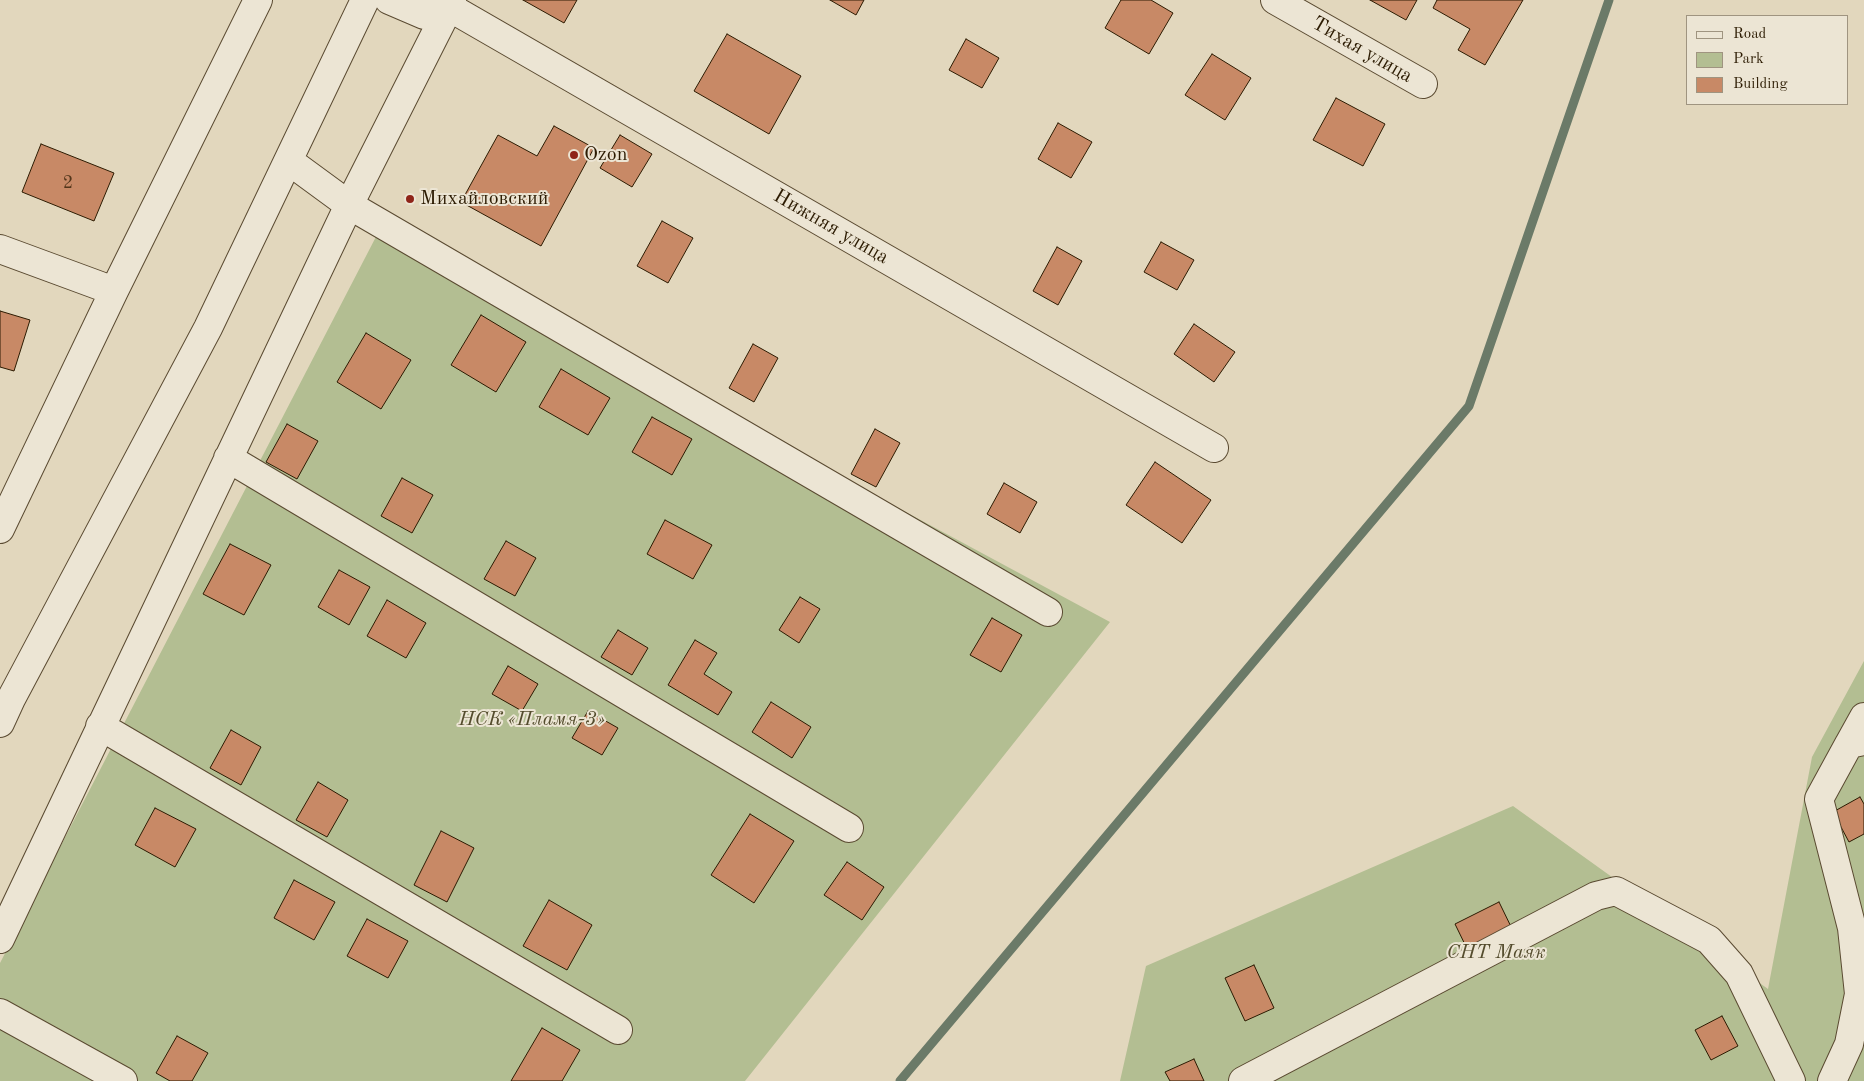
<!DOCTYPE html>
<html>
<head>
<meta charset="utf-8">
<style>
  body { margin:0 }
  #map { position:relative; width:1864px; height:1081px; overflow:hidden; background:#e2d7bd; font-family:"Old Standard TT",serif }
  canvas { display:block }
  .legend { position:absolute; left:1686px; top:15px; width:162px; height:90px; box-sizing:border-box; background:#ece5d4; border:1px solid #9f9480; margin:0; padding:6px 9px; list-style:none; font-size:15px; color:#2c1b02 }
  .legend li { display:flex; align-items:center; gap:10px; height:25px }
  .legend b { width:25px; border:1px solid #9f9480 }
</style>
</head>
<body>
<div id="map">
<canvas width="1864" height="1081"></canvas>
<ul class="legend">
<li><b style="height:6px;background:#ece5d4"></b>Road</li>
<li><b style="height:14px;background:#b3be92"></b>Park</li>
<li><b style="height:14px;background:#c88966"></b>Building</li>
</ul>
</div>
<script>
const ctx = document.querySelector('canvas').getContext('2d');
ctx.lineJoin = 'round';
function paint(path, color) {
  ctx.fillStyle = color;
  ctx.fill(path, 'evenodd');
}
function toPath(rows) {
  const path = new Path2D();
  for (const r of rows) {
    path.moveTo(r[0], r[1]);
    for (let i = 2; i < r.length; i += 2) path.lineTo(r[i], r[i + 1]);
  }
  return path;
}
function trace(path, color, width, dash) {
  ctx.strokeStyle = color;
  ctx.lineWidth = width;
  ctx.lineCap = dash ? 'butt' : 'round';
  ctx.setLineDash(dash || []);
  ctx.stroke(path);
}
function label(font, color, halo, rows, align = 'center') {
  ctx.font = font + ' "Old Standard TT",serif';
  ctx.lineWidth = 4;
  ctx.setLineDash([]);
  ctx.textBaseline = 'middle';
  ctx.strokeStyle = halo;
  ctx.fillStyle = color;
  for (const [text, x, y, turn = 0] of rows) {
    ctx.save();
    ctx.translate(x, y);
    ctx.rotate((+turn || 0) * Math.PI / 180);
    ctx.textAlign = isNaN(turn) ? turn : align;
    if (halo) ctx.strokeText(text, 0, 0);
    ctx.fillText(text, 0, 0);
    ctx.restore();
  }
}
paint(toPath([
  [380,229,1110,622,745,1081,0,1081,0,963],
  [1864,661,1864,1081,1120,1081,1146,966,1513,806,1768,989,1812,757]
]), '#b3be92');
trace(toPath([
  [900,1081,1469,406,1609,0]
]), '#6b7a68', 9);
const building = toPath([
  [523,0,577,0,564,23,523,0],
  [830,0,864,0,856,15,830,0],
  [1121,0,1151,0,1173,13,1149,54,1105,28,1121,0],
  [1370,0,1417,0,1406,20,1370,0],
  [1437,0,1523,0,1485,65,1458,50,1470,29,1433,8,1437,0],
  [727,34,801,76,769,134,694,91,727,34],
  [966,39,999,58,982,88,949,70,966,39],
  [1212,54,1251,78,1225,120,1185,95,1212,54],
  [1336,98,1385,124,1363,166,1313,140,1336,98],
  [1058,123,1092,142,1071,178,1038,159,1058,123],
  [554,126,594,148,541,246,461,202,498,135,537,156,554,126],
  [620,135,652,154,632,187,600,168,620,135],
  [41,144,114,173,94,221,22,192,41,144],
  [662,221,693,238,668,283,637,266,662,221],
  [1161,242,1194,260,1177,290,1144,272,1161,242],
  [1057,247,1082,261,1058,305,1033,291,1057,247],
  [0,311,30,320,14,371,0,367,0,311],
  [481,315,526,342,496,392,451,365,481,315],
  [1194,324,1235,352,1214,382,1174,354,1194,324],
  [366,333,411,360,381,409,337,382,366,333],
  [753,344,778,358,754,402,729,388,753,344],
  [561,369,610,398,588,435,539,407,561,369],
  [652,417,692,439,672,475,632,452,652,417],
  [287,424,318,441,297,479,266,462,287,424],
  [875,429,900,443,876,487,851,474,875,429],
  [1155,462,1211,500,1182,543,1126,505,1155,462],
  [402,478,433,495,412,533,381,516,402,478],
  [1004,483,1037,502,1020,533,987,514,1004,483],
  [665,520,712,545,693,579,647,554,665,520],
  [506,541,536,558,515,596,484,579,506,541],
  [230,544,271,565,244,615,203,594,230,544],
  [339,570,370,587,349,625,318,607,339,570],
  [800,597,820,609,799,643,779,630,800,597],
  [387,600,426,623,406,658,367,636,387,600],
  [992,618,1022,635,1001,672,970,655,992,618],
  [618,630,648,648,632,675,601,657,618,630],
  [695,640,717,653,704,674,732,692,718,715,668,685,695,640],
  [508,666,538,684,522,711,492,694,508,666],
  [771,702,811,727,792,758,752,732,771,702],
  [588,711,618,728,602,755,572,738,588,711],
  [231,730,261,747,241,785,210,768,231,730],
  [318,782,348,800,327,837,296,820,318,782],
  [1860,797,1864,804,1864,834,1849,842,1833,812,1860,797],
  [155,808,196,829,175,867,135,845,155,808],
  [750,814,794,841,754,903,711,875,750,814],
  [441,831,474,848,447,902,414,885,441,831],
  [847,862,884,887,862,920,824,895,847,862],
  [294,880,335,902,314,940,274,918,294,880],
  [549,900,592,925,567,970,523,946,549,900],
  [1499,902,1517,939,1473,961,1455,924,1499,902],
  [367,919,408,941,388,978,347,956,367,919],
  [1254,965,1274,1008,1245,1021,1225,978,1254,965],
  [1722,1016,1738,1046,1711,1060,1695,1030,1722,1016],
  [542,1028,580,1050,562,1081,511,1081,542,1028],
  [177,1036,208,1053,192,1081,170,1081,156,1073,177,1036],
  [1194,1059,1204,1081,1170,1081,1165,1072,1194,1059]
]);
paint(building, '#c88966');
trace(building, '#2c1b02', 1);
const minor = toPath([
  [452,0,449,7,1214,448],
  [1275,0,1423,84],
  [289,161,349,205,1048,612],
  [0,249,114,291],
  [228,458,849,828],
  [0,529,114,291,258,0],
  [0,723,11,699,208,328,365,0],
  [100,726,618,1030],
  [1849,744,1864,717],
  [0,939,349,205,449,7,424,15,389,0],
  [0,1013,123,1081],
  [1243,1081,1596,896,1616,891,1709,940,1739,974,1791,1081],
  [1832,1081,1849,1044,1859,994,1852,928,1819,799,1849,744,1864,741]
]);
trace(minor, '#5a4a31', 30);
trace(minor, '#ece5d4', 28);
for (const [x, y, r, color] of [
  [574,155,5,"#8f2418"],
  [410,199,5,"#8f2418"]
]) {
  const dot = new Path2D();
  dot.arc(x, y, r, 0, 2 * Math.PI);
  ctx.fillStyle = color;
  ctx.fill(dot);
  trace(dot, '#ece5d4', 2);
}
label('18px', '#53361b', null, [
  ["2",68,183]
]);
label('20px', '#2c1b02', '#ece5d4', [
  ["Тихая улица",1362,50,30],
  ["Нижняя улица",831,227,30]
]);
label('20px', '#2c1b02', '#ece5d4', [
  ["Ozon",584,155],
  ["Михайловский",420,199]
], 'left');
label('italic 20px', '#544c2d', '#ece5d4', [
  ["НСК «Пламя-3»",532,720],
  ["СНТ Маяк",1496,953]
]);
</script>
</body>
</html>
